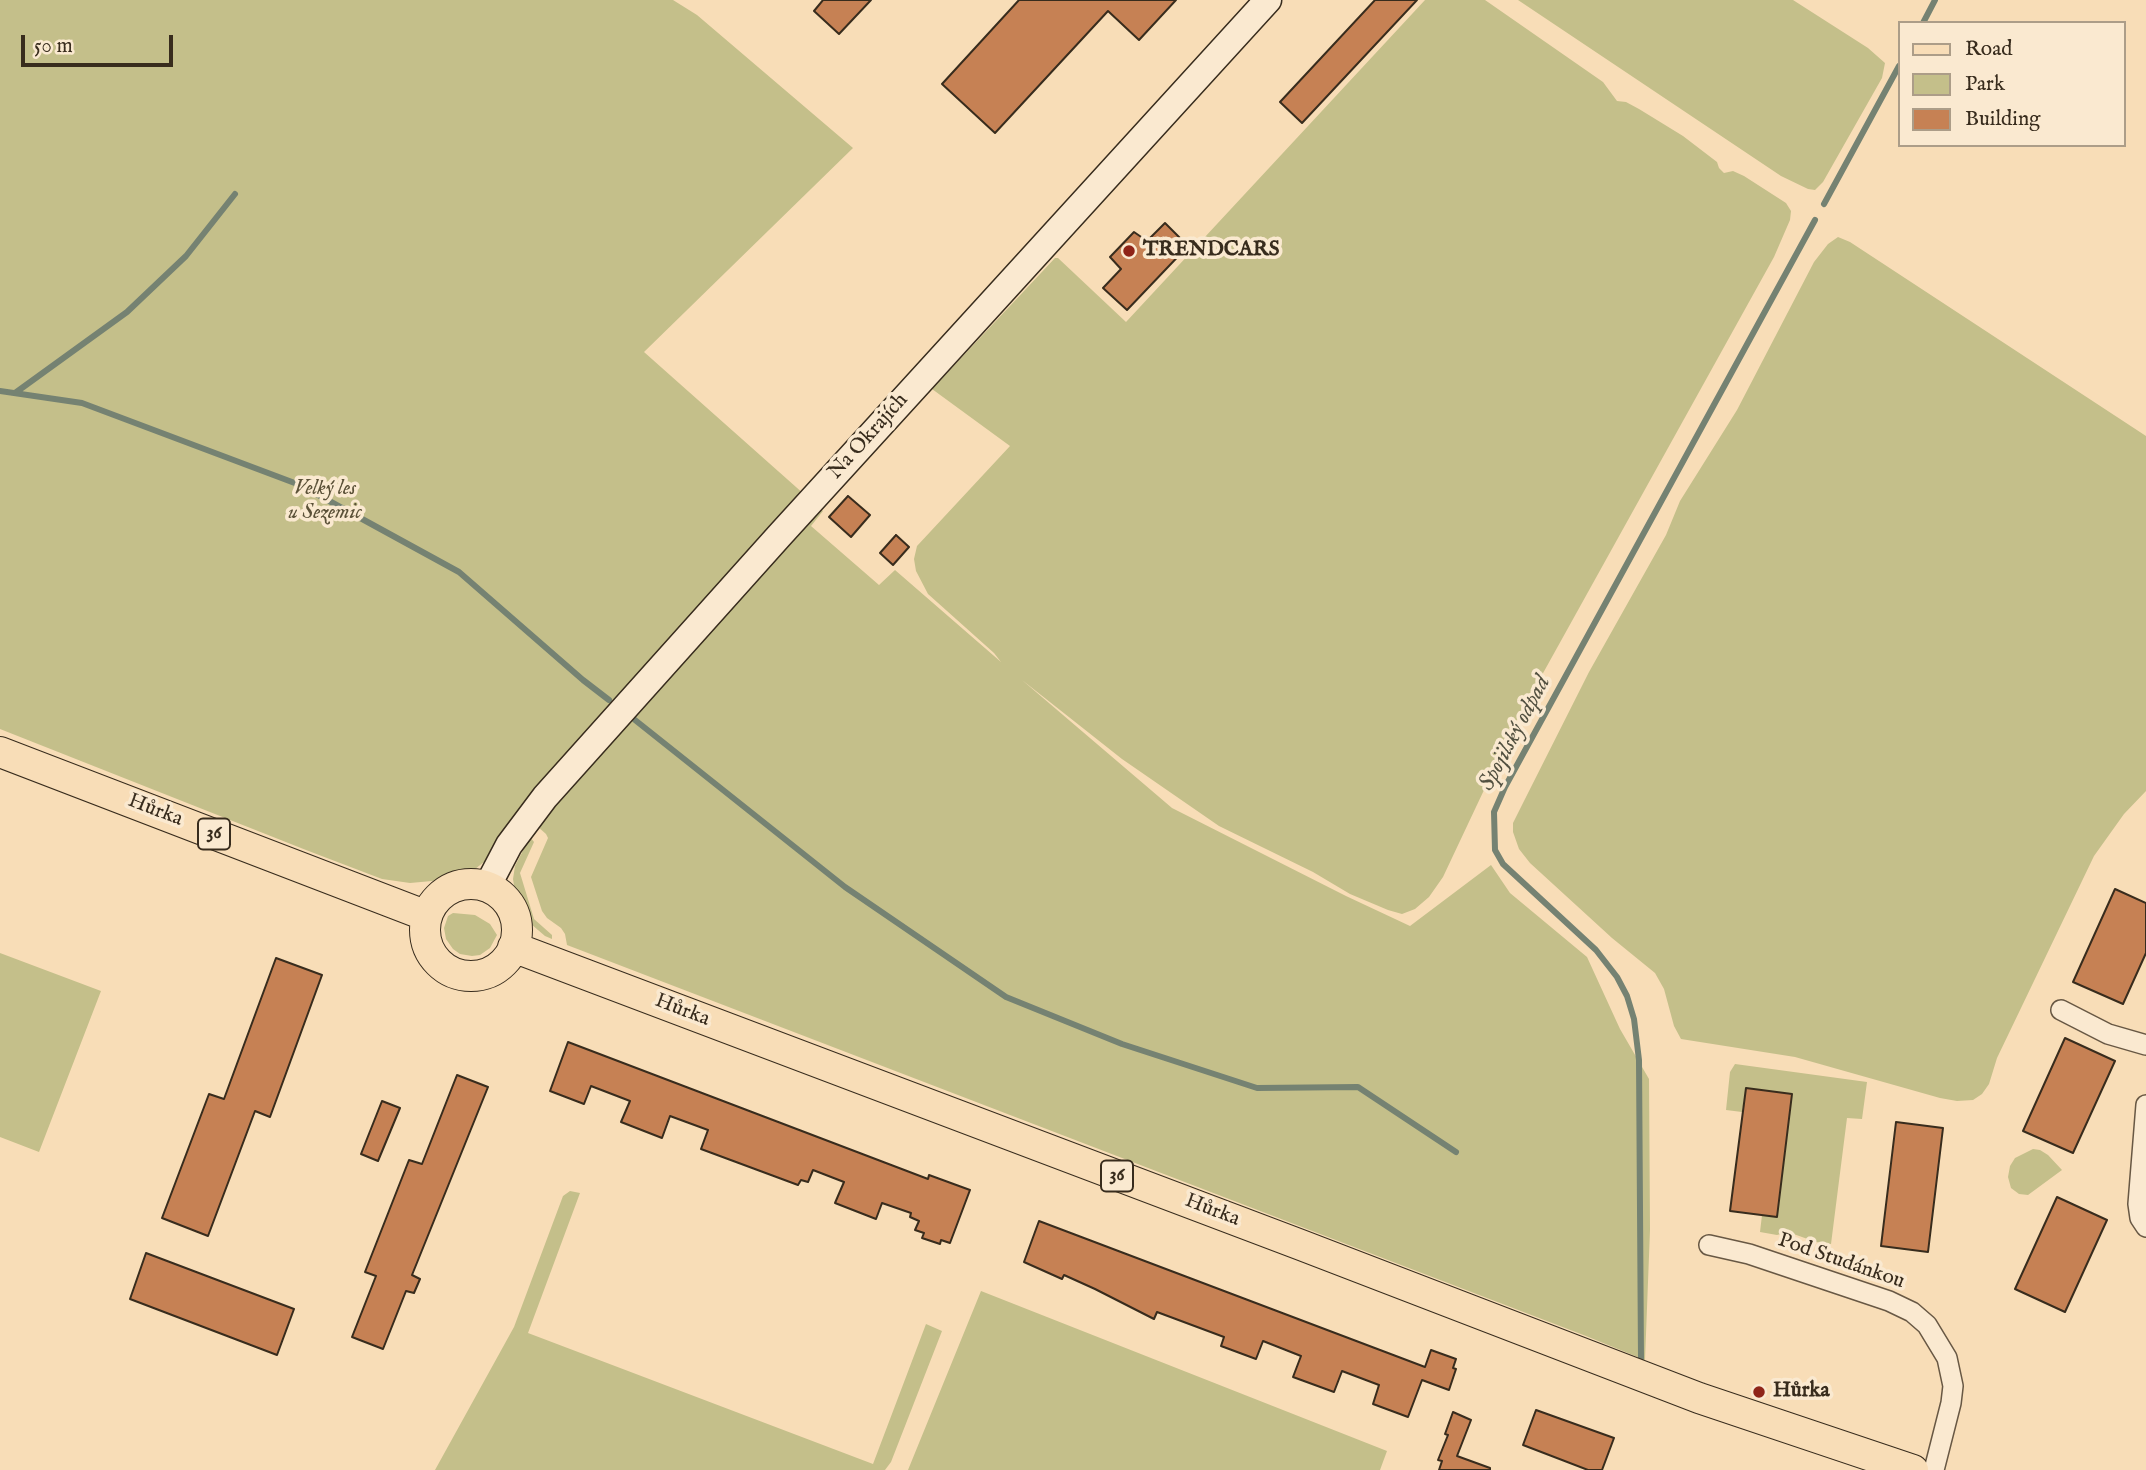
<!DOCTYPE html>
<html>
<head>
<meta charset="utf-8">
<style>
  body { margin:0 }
  #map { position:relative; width:2146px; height:1470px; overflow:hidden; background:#f8ddb7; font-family:"IM FELL English",serif }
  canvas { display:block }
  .legend { position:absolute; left:1898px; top:21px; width:228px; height:126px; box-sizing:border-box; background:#fae9d0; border:2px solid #ac9d88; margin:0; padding:9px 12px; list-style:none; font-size:21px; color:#382c1d }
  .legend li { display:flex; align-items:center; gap:14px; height:35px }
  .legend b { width:35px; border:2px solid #ac9d88 }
  .scale { position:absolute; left:21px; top:35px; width:152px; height:32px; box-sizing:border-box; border:4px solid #382c1d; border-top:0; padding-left:9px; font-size:21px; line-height:24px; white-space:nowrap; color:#382c1d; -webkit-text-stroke:5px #fae9d0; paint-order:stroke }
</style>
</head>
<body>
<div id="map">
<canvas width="2146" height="1470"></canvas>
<ul class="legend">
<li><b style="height:9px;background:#f8ddb7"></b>Road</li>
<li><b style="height:19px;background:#c4bf8a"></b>Park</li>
<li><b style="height:19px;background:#c68154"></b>Building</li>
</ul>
<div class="scale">50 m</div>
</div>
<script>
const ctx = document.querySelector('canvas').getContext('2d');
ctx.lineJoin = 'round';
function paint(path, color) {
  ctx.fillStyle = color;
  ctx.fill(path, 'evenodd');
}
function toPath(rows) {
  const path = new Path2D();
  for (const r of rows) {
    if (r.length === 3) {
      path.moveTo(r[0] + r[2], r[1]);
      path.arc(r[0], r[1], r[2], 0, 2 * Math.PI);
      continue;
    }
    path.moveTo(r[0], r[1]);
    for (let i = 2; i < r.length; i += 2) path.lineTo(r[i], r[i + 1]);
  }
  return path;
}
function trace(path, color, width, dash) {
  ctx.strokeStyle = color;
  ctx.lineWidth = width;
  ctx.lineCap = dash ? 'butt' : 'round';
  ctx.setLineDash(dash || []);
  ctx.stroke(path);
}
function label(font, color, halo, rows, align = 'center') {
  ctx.font = font + ' "IM FELL English",serif';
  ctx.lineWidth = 7;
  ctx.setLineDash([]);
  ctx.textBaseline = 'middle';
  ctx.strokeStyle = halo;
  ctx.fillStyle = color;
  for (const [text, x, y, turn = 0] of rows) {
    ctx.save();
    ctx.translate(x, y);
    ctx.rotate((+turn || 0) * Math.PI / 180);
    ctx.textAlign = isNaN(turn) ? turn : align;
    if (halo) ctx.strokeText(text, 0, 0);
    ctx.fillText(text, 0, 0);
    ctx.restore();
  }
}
paint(toPath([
  [0,0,673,0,697,15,853,148,644,352,823,511,811,526,879,585,895,570,1001,662,994,653,928,594,916,571,914,559,917,546,1010,446,932,389,1055,258,1058,258,1126,322,1425,0,1485,0,1603,82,1617,101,1626,102,1639,109,1683,136,1717,162,1719,168,1724,173,1733,171,1744,176,1786,203,1791,211,1790,220,1774,257,1517,720,1443,877,1429,897,1415,909,1402,914,1388,910,1350,894,1313,872,1219,826,1122,759,1022,680,1172,808,1346,896,1410,926,1491,865,1510,893,1587,957,1620,1029,1649,1079,1650,1230,1645,1360,1586,1336,567,945,565,934,561,928,547,918,542,911,531,877,548,838,546,834,537,826,570,752,512,818,484,862,475,869,443,880,410,883,382,879,306,850,0,729],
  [1518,0,1793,0,1868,48,1885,63,1882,78,1823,182,1815,190,1808,189,1781,176],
  [1838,237,1850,242,2146,436,2146,791,2124,814,2094,856,1997,1058,1989,1084,1982,1094,1973,1100,1957,1101,1940,1098,1795,1057,1681,1039,1674,1026,1664,989,1655,973,1612,938,1530,863,1519,849,1513,832,1513,823,1525,799,1589,672,1666,535,1680,501,1737,410,1814,262,1828,244],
  [530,837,534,842,520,873,534,919,552,935,552,939,545,936,531,924,515,892,513,879,515,866],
  [453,913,475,915,490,924,497,935,490,948,480,955,472,956,460,954,453,949,446,939,444,928,448,916],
  [0,953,101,991,39,1152,0,1137],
  [1735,1064,1867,1082,1862,1119,1847,1118,1831,1244,1816,1242,1788,1232,1777,1235,1760,1232,1762,1215,1777,1217,1792,1094,1746,1088,1742,1112,1726,1110,1730,1072],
  [2033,1149,2040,1150,2048,1155,2062,1170,2028,1195,2019,1194,2011,1188,2008,1177,2010,1166,2015,1158],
  [570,1191,580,1193,528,1333,873,1464,926,1324,942,1331,891,1462,885,1470,435,1470,514,1327,563,1196],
  [981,1291,1387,1451,1380,1470,908,1470]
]), '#c4bf8a');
trace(toPath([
  [1923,23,1935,0],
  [1824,204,1899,66],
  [0,391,82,403,300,485,459,572,583,680,609,700],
  [15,393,127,312,186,256,235,194],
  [635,720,845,887,1006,997,1122,1044,1257,1088,1358,1087,1456,1152],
  [1641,1358,1639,1060,1634,1019,1627,996,1617,977,1596,950,1503,864,1495,850,1494,812,1505,787,1815,220]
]), '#758272', 6);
const building = toPath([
  [823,0,871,0,839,34,814,11,823,0],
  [1019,0,1176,0,1139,40,1108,11,995,133,942,84,1019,0],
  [1375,0,1417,0,1302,123,1280,102,1375,0],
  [1165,223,1188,246,1127,310,1103,288,1121,269,1110,257,1134,232,1147,241,1165,223],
  [848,496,870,515,851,537,829,517,848,496],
  [896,535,909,547,893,565,880,553,896,535],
  [2115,889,2146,903,2146,953,2123,1004,2073,982,2115,889],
  [276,958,322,975,270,1117,255,1111,208,1236,162,1218,209,1094,224,1099,276,958],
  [2065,1038,2115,1061,2073,1153,2023,1131,2065,1038],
  [568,1042,928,1179,929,1175,970,1190,950,1243,941,1240,940,1244,922,1238,924,1233,915,1230,919,1221,910,1217,911,1213,882,1203,876,1219,835,1203,844,1182,813,1170,808,1182,801,1180,798,1185,701,1149,708,1130,670,1116,662,1138,621,1122,630,1101,591,1086,584,1104,550,1091,568,1042],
  [457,1075,488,1087,412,1275,420,1279,414,1293,406,1291,383,1349,352,1337,376,1276,365,1272,409,1160,422,1164,457,1075],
  [1746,1088,1792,1094,1777,1217,1730,1211,1746,1088],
  [382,1101,400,1108,378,1161,361,1154,382,1101],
  [1896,1122,1943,1128,1928,1252,1881,1246,1896,1122],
  [2057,1197,2107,1220,2065,1312,2015,1289,2057,1197],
  [1039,1221,1425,1367,1431,1350,1456,1359,1453,1368,1456,1369,1449,1390,1422,1380,1408,1417,1373,1404,1379,1385,1342,1371,1334,1392,1293,1377,1301,1356,1263,1341,1256,1359,1221,1346,1224,1337,1157,1312,1154,1319,1095,1289,1064,1275,1062,1279,1024,1262,1039,1221],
  [146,1253,294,1309,277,1355,130,1299,146,1253],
  [1536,1410,1614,1438,1602,1470,1588,1470,1523,1445,1536,1410],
  [1453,1412,1471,1420,1457,1456,1490,1468,1490,1470,1439,1470,1442,1461,1438,1460,1448,1435,1445,1434,1453,1412]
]);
paint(building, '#c68154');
trace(building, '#382c1d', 2);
const street = toPath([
  [2061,1010,2108,1034,2146,1045],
  [2146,1105,2138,1204,2140,1218,2146,1227],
  [1709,1245,1749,1254,1889,1301,1912,1312,1927,1325,1947,1358,1953,1386,1951,1403,1934,1470]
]);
const secondary = toPath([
  [487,887,509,845,545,797,779,536,1268,0]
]);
const primary = toPath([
  [0,752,427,916],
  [471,930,46],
  [513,947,1301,1245,1699,1398,1913,1470]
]);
trace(street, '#685844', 22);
trace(secondary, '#382c1d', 29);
trace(primary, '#382c1d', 32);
trace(street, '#fae9d0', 19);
trace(secondary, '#fae9d0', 26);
trace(primary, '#f8ddb7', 30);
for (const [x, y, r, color] of [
  [1129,251,7,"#8f2418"],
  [1759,1392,7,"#8f2418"]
]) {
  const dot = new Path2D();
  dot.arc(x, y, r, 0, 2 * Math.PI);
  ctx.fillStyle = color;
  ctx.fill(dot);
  trace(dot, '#fae9d0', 2.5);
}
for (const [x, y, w] of [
  [214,834,32],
  [1117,1176,32]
]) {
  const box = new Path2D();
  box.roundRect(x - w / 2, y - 15.5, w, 31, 5);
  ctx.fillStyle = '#fae9d0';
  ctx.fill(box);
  trace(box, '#382c1d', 2);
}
label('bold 19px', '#382c1d', null, [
  ["36",214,834],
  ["36",1117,1176]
]);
label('bold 21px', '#382c1d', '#fae9d0', [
  ["TRENDCARS",1143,251],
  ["Hůrka",1773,1392]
], 'left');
label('21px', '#382c1d', '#fae9d0', [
  ["Na Okrajích",869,437,-48],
  ["Hůrka",155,811,21],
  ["Hůrka",682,1011,21],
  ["Hůrka",1212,1211,21],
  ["Pod Studánkou",1841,1262,19]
]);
label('italic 21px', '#5b5138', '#fae9d0', [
  ["Velký les",325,490],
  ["u Sezemic",325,514]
]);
label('italic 23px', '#525040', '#fae9d0', [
  ["Spojilský odpad",1516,734,-62]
]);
</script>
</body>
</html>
